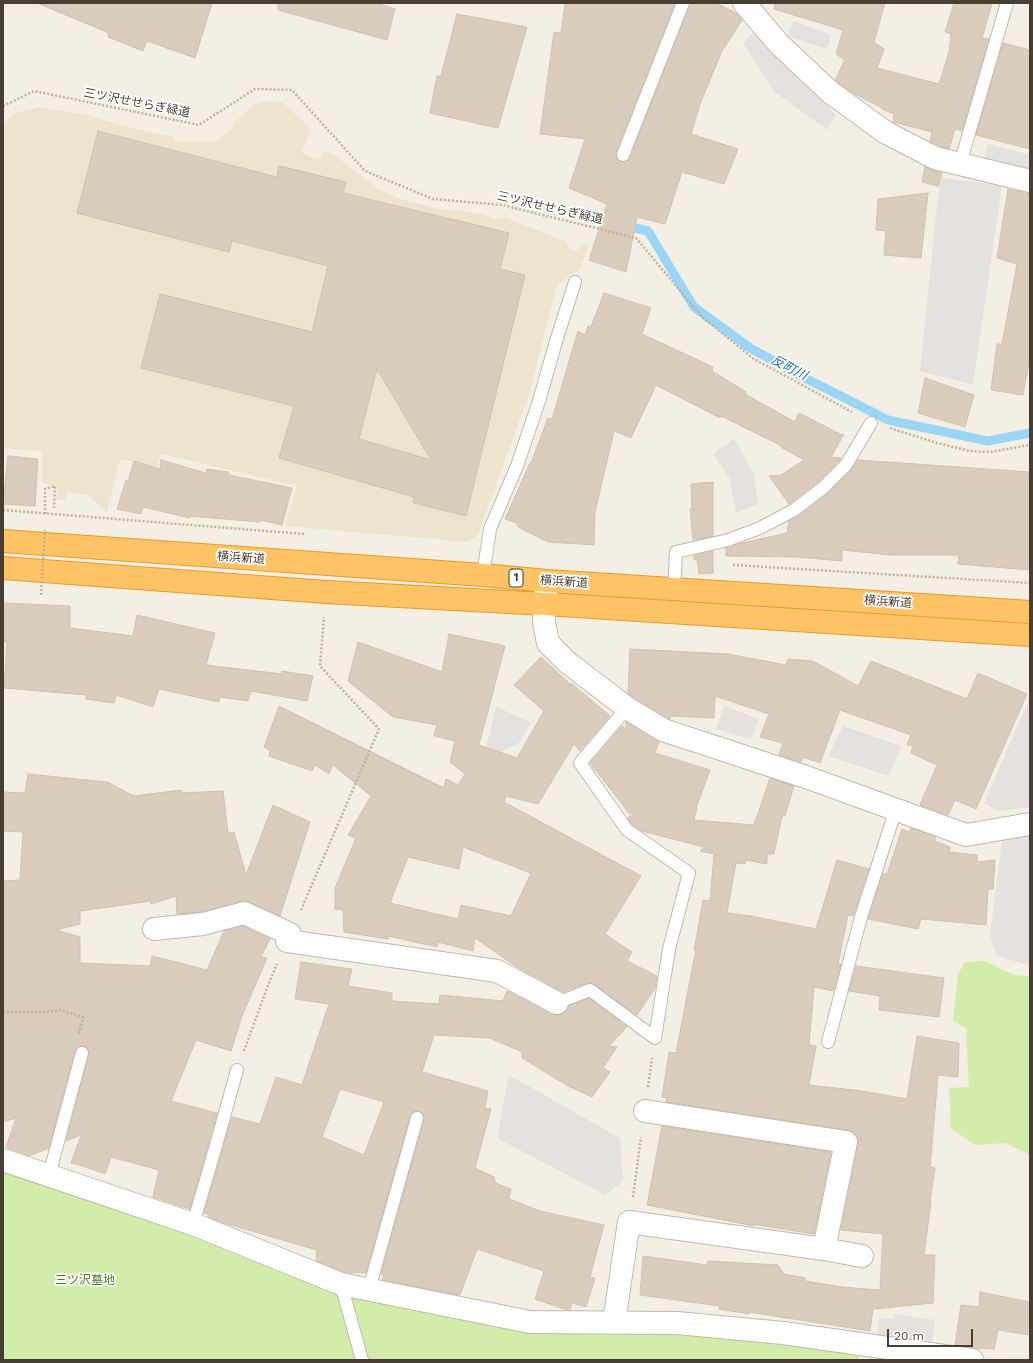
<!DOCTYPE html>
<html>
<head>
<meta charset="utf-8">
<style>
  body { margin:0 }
  #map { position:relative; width:1033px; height:1363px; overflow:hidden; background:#f4efe5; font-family:"Work Sans",sans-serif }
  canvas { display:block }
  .frame { position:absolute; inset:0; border:4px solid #473f34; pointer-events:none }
  .scale { position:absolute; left:887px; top:1329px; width:86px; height:18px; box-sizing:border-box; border:2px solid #473f34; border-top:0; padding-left:5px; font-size:12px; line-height:14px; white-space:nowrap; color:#473f34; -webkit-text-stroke:3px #fff; paint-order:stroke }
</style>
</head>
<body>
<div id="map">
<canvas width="1033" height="1363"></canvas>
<div class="frame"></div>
<div class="scale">20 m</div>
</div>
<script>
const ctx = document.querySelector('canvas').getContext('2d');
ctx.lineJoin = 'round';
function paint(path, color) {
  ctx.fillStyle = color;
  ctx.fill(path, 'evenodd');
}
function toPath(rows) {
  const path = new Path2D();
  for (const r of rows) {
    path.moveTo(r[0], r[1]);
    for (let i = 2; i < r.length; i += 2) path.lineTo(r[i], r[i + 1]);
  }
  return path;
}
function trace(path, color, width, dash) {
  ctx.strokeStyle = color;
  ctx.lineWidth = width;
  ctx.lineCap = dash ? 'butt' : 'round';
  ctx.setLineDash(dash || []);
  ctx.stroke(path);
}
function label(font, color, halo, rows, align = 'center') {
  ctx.font = font + ' "Work Sans","Noto Sans JP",sans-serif';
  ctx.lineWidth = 3.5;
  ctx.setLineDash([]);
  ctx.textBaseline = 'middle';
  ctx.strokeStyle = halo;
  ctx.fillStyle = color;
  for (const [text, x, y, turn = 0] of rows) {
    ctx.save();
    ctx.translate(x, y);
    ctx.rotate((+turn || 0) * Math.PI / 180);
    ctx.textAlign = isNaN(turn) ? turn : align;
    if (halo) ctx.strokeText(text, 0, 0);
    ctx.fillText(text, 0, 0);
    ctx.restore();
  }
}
paint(toPath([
  [273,100,283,103,299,117,311,130,302,152,318,160,324,152,333,154,377,188,398,198,438,209,479,213,494,219,504,217,567,242,568,248,576,251,582,245,589,245,579,270,557,285,529,394,478,535,467,542,285,526,297,486,161,454,157,467,120,459,107,513,88,495,66,492,65,500,56,499,57,486,42,483,43,452,3,448,3,124,16,113,40,107,83,114,128,127,173,137,173,141,217,141,235,126,233,124,253,105]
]), '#eee4ce');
paint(toPath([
  [985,961,1014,975,1030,976,1030,1155,1006,1143,975,1145,951,1128,949,1088,969,1087,966,1028,953,1021,958,974,965,962],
  [3,1169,112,1204,227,1251,338,1294,668,1328,859,1352,859,1360,3,1360]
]), '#d2ecaa');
paint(toPath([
  [793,21,831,35,827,49,788,36],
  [754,31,836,115,827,130,774,91,767,80,743,43],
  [988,144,1030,155,1030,170,985,158],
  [940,177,1002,186,973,385,920,371],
  [734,439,754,474,758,504,736,513,729,477,713,454],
  [1030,697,1030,807,998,811,984,803],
  [724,706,759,719,751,739,716,729],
  [496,707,531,722,519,743,501,752,486,748],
  [843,726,901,746,889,776,828,756],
  [1030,835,1030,966,996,955,990,935,1002,841],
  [509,1075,620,1138,623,1181,605,1195,497,1138],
  [895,1314,935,1320,932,1343,877,1337,879,1318,894,1319]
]), '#e4e1de');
trace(toPath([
  [595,219,648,231,694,307,750,348,801,376,888,420,988,441,1030,433]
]), '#9cd6f6', 9);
const building = toPath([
  [37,3,212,3,195,58,147,41,143,51,108,37,109,33,37,3],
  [278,3,376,3,395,9,387,40,278,10,278,3],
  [565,3,675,3,616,152,617,159,620,162,624,162,627,161,630,158,690,3,716,3,736,13,742,20,722,51,700,104,691,134,738,149,724,184,682,172,665,224,637,217,626,272,589,260,607,204,569,188,585,139,540,134,554,32,561,33,565,3],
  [775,3,885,3,874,42,884,49,877,68,939,84,949,52,951,34,945,32,954,3,992,3,982,38,989,39,962,131,955,129,949,149,939,146,930,141,932,132,893,122,894,114,882,109,882,108,851,92,835,80,845,60,836,54,843,30,774,9,775,3],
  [457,14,527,27,498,128,430,113,437,76,441,76,457,14],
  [1003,43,1030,50,1030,149,976,135,1003,43],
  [98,131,277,177,279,166,346,182,343,193,509,233,500,269,525,275,466,516,413,503,414,497,279,458,294,406,141,368,160,294,312,332,328,266,232,241,229,252,77,213,98,131],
  [377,369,431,460,359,439,377,369],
  [925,167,942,173,938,186,922,182,925,167],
  [1008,189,1030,194,1030,356,1023,395,991,390,997,344,1002,344,1017,264,997,258,1008,189],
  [928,193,921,258,884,255,886,231,876,230,878,199,928,193],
  [604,293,651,308,642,334,713,367,712,371,746,392,745,394,795,422,799,413,842,435,844,434,831,457,841,458,840,460,818,482,789,504,769,476,781,475,804,460,781,447,782,446,721,416,720,418,656,385,631,438,614,431,595,512,594,545,548,542,518,527,517,523,505,519,530,463,531,463,548,418,552,419,578,331,585,335,588,326,591,327,604,293],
  [925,378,974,395,965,427,918,413,925,378],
  [8,456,38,459,35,506,3,504,8,456],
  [161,460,206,473,207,469,228,472,229,475,292,488,282,525,260,520,259,522,190,516,190,518,143,507,141,514,117,509,126,480,128,481,134,461,160,469,161,460],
  [858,460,1030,472,1030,570,958,564,959,555,890,555,842,550,842,561,797,557,726,556,726,548,738,544,787,533,789,521,799,516,828,493,851,470,858,460],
  [713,482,713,536,693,540,690,509,692,509,691,484,713,482],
  [713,551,713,573,699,574,697,559,694,560,694,556,713,551],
  [3,603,70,606,70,628,133,636,137,615,215,633,206,665,282,674,282,671,313,676,307,701,251,691,248,701,220,697,219,702,159,689,153,707,116,695,114,703,86,699,86,695,4,688,7,642,3,642,3,603],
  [449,634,505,646,479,745,517,758,544,711,514,685,541,657,571,685,571,683,610,716,580,751,574,744,538,804,506,796,504,802,641,876,605,934,632,952,627,961,657,976,655,988,637,1015,591,983,587,983,563,992,517,967,475,938,473,951,438,942,437,947,388,936,388,939,344,932,343,910,335,909,335,888,356,838,348,835,371,796,333,765,329,774,315,765,312,771,269,756,270,750,264,747,279,706,444,788,446,779,458,785,465,774,450,762,455,741,434,736,437,725,393,717,348,681,358,642,442,672,449,634],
  [463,847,531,873,511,916,461,905,458,919,390,903,408,857,459,869,463,847],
  [630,649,728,654,786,665,788,659,813,661,858,686,871,661,967,699,978,673,1027,694,976,809,955,800,948,815,920,805,937,765,911,753,913,746,907,745,911,735,840,710,820,763,803,757,801,762,779,755,783,743,760,737,769,714,715,696,714,718,671,716,670,719,634,698,628,693,630,649],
  [626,722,659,742,655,753,710,770,696,808,697,808,694,820,754,825,770,778,794,786,785,816,782,816,774,854,767,854,767,864,746,860,745,864,736,863,727,913,751,916,816,929,837,860,869,869,853,916,848,915,838,964,841,964,834,989,833,991,814,987,809,1045,816,1046,809,1085,862,1091,907,1099,917,1036,959,1043,958,1077,938,1075,930,1167,935,1168,930,1201,931,1201,924,1255,935,1255,933,1303,873,1309,870,1331,749,1312,749,1314,719,1309,720,1306,640,1295,643,1256,707,1265,708,1261,778,1265,784,1274,805,1278,805,1281,842,1287,880,1290,883,1234,841,1230,858,1145,858,1138,854,1132,848,1130,666,1102,667,1098,662,1097,669,1052,676,1053,696,949,694,951,703,900,710,901,714,854,700,851,704,847,642,831,632,825,628,819,629,816,637,816,629,813,590,763,622,726,626,729,626,722],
  [28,774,107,782,134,796,181,790,181,793,223,791,228,833,234,832,246,875,273,805,310,822,280,916,249,902,241,901,201,912,177,914,176,896,151,904,151,901,80,911,80,924,56,930,80,937,80,963,150,966,152,956,207,970,224,931,243,926,270,939,261,957,267,958,242,1016,231,1051,196,1040,171,1101,217,1113,190,1209,153,1197,159,1170,111,1157,105,1174,77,1164,71,1163,81,1135,66,1141,89,1055,89,1051,84,1046,80,1046,75,1051,49,1148,29,1156,6,1147,16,1118,3,1122,3,881,20,880,23,832,3,831,3,792,25,793,28,774],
  [911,828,936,837,934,841,950,847,949,852,977,855,977,862,995,860,993,889,988,889,986,925,921,919,918,929,868,919,883,873,887,874,902,829,909,832,911,828],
  [301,962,352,969,348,986,392,993,392,1001,439,1004,440,995,503,1001,507,991,551,1014,557,1015,564,1013,569,1006,589,998,627,1027,609,1046,617,1047,603,1068,610,1072,592,1097,568,1086,522,1058,522,1052,490,1038,434,1035,422,1072,488,1091,485,1108,491,1109,475,1168,494,1177,495,1183,511,1189,509,1199,540,1211,604,1225,590,1277,595,1278,586,1307,572,1303,570,1310,567,1310,535,1299,544,1271,477,1249,460,1295,382,1280,384,1275,381,1274,424,1120,423,1113,419,1111,412,1112,410,1116,366,1273,344,1272,316,1261,317,1250,224,1223,208,1217,209,1215,204,1213,232,1117,260,1124,276,1077,302,1085,329,1004,295,999,301,962],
  [340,1089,384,1102,364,1155,322,1137,340,1089],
  [856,966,944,978,939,1017,879,1010,880,996,849,991,856,966],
  [662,1126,831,1152,814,1234,752,1224,754,1226,647,1205,662,1126],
  [980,1292,1030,1302,1030,1335,998,1330,994,1349,976,1348,955,1345,961,1305,979,1307,980,1292]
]);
paint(building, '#dacdbd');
trace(building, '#d2c1ac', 1);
const lane = toPath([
  [623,155,683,3],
  [960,164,1007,3],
  [483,575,490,529,517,466,539,401,557,338,575,282],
  [674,589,676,552,728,540,760,528,794,510,823,488,846,465,871,423],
  [557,1003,590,990,655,1038,669,949,689,873,627,830,580,763,627,708],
  [828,1042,861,917,896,809],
  [49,1175,82,1053],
  [193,1224,215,1149,237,1070],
  [341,1284,362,1360],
  [369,1289,417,1118]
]);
const street = toPath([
  [744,3,779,44,830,92,885,132,935,158,1030,181],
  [546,585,544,622,548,643,567,662,627,708,663,730,806,777,966,835,1030,824],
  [154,929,203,924,244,913,290,934],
  [287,941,497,971,557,1003],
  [645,1111,846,1142,824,1249],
  [3,1160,193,1224,341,1284,530,1322,677,1323,783,1333,972,1360],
  [614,1322,629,1222,824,1249,862,1256]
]);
const highway = toPath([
  [3,541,483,575,547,581,1030,612],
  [3,568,326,592,545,604,1030,635]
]);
trace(lane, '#c3b9aa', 14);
trace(street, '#c3b9aa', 24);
trace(highway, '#ea9929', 24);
trace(toPath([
  [3,106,34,91,199,125,255,89,292,90,365,171,433,199,502,205,636,238,703,318,754,359,852,412],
  [890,428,937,443,970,451,990,452,1030,445],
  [3,510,304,534],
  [45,514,45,489,55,486,54,508],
  [733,565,1030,583],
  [301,910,379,729,320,666,324,617],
  [3,1012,46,1012,60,1010,83,1017,79,1033],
  [244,1051,267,988,277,964],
  [648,1087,652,1058],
  [633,1197,641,1137]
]), '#c3b197', 2.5, [2, 2]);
trace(lane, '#fff', 12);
trace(street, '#fff', 22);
trace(highway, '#ffc465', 22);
trace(toPath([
  [41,595,45,530]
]), '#c3b197', 2.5, [2, 2]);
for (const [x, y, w] of [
  [516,578,14]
]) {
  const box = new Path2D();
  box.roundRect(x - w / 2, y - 9, w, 18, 3);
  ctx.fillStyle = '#fff';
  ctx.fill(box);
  trace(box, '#473f34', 1);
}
label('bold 11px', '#473f34', null, [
  ["1",516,578]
]);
label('12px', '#473f34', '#fff', [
  ["三ツ沢せせらぎ緑道",137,103,11],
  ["三ツ沢せせらぎ緑道",550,208,13],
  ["横浜新道",241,558,4],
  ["横浜新道",564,582,4],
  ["横浜新道",888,602,4]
]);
label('12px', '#4a7e23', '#fff', [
  ["三ツ沢墓地",85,1280]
]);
label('italic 13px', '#2278ab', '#fff', [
  ["反町川",789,368,27]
]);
</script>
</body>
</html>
